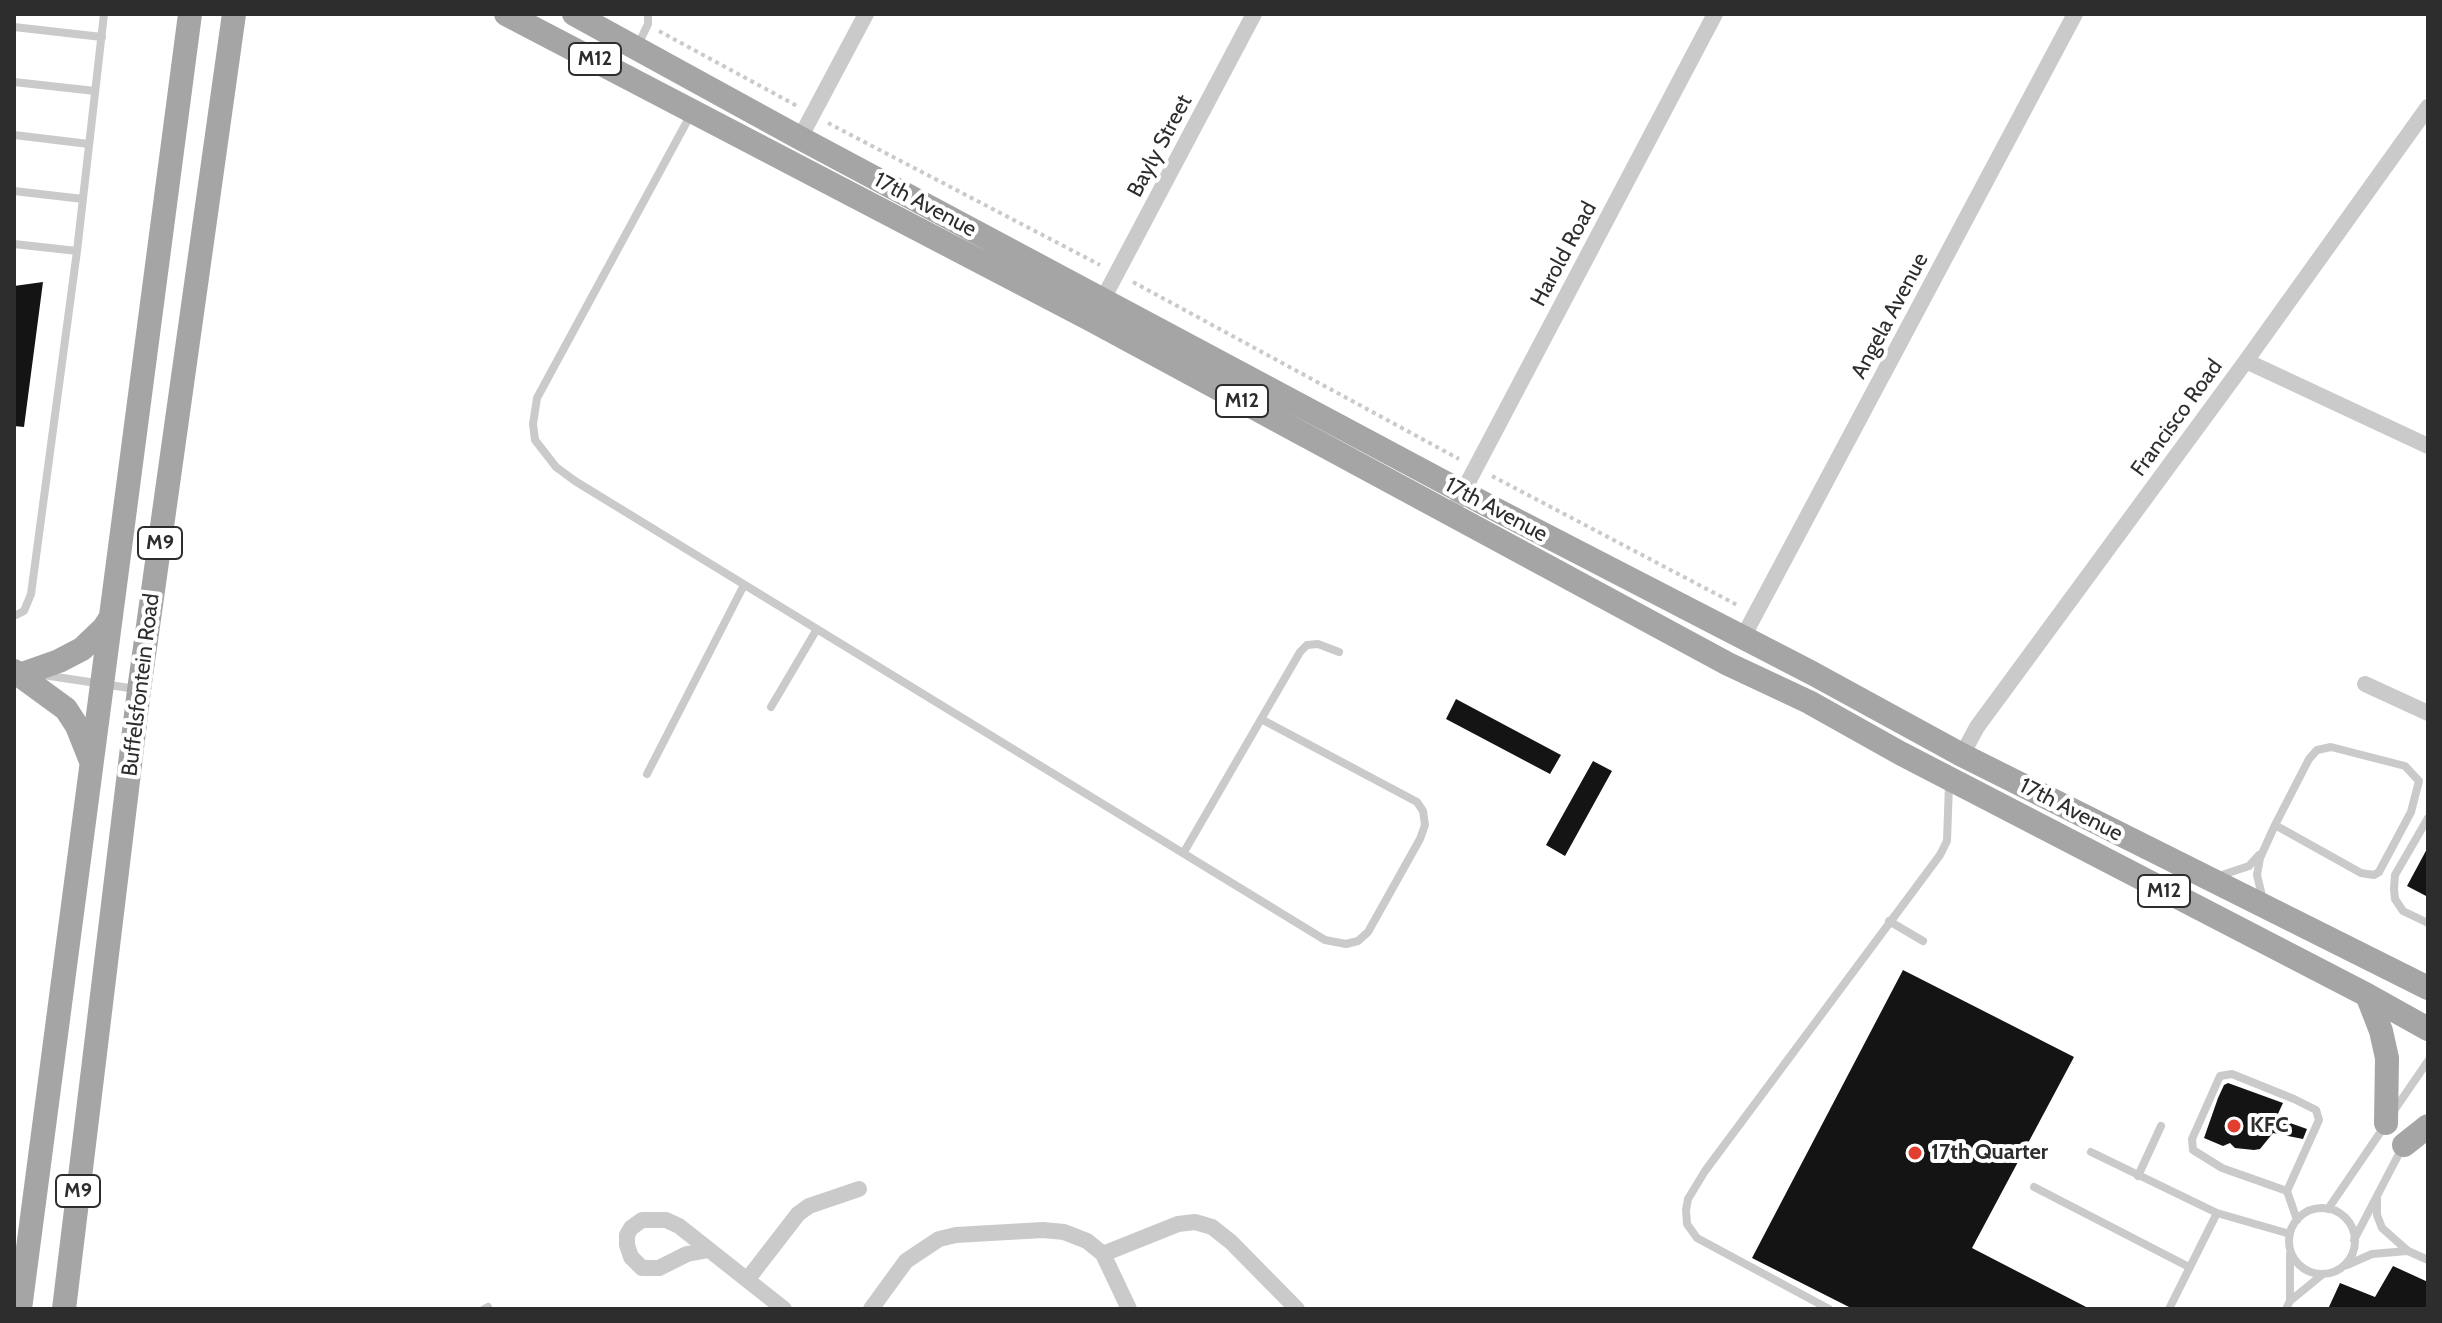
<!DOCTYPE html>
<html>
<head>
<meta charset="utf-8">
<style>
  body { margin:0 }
  #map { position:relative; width:2442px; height:1323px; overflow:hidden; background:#fff; font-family:Cabin,sans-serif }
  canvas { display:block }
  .frame { position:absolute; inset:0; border:16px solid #2d2d2d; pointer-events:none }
</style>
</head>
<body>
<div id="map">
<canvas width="2442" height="1323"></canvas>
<div class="frame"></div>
</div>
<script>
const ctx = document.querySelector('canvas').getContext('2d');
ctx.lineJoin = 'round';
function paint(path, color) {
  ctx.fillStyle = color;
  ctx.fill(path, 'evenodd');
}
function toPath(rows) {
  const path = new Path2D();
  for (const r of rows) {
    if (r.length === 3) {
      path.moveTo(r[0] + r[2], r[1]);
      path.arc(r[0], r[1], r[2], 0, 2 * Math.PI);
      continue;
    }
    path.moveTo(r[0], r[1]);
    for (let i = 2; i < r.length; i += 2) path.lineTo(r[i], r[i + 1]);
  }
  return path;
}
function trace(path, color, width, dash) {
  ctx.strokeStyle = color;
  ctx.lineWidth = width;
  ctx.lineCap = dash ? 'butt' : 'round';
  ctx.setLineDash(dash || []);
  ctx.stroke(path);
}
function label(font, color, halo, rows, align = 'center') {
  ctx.font = font + ' Cabin,sans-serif';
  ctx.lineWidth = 8;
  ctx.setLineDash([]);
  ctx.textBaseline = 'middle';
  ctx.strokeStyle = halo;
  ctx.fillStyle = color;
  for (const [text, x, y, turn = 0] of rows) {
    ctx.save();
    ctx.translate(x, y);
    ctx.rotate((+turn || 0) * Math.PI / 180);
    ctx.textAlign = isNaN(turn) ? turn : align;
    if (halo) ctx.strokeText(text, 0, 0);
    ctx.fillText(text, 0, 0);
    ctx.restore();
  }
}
paint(toPath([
  [43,282,24,427,14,426,14,286],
  [1456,699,1561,755,1550,774,1446,719],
  [1593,761,1612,771,1565,856,1546,845],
  [2428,847,2428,897,2407,886],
  [1903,970,2074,1057,1972,1248,2090,1309,1853,1309,1752,1258],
  [2228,1083,2283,1103,2276,1118,2307,1129,2303,1139,2273,1133,2260,1149,2254,1150,2235,1148,2230,1143,2223,1146,2204,1138,2218,1098,2224,1085],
  [2393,1266,2428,1282,2428,1309,2328,1309,2340,1283,2375,1297]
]), '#141414');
trace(toPath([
  [659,31,799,107],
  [828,123,1100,265],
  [1133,282,1459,459],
  [1492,476,1739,606]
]), '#cacaca', 4, [4, 4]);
trace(toPath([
  [14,27,102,37],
  [638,45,648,24,648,14],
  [14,82,95,91],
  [691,114,537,398,533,424,535,440,556,467,575,481,1325,940,1346,944,1358,941,1368,932,1420,839,1425,825,1423,811,1417,802,1261,719],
  [14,135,89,144],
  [14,191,83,199],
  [14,244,77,251,31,594,24,611,14,616],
  [77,251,104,14],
  [43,675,136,689],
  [771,707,817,629],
  [647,774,744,585],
  [2428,818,2395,875,2394,889,2395,899,2403,911,2428,923],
  [1184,852,1300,652,1307,645,1318,644,1339,652],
  [2219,876,2249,866,2259,855],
  [2263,900,2257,875,2260,858,2275,825,2309,759,2317,750,2331,747,2405,766,2419,781,2411,812,2379,872,2374,875,2361,873,2275,825],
  [1889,921,1923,941],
  [2393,1112,2428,1061],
  [2091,1152,2217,1213,2290,1234],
  [2138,1176,2161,1126],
  [2034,1187,2189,1267],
  [2287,1191,2222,1168,2193,1150,2192,1139,2220,1076,2232,1074,2294,1099,2316,1110,2319,1120,2287,1191,2297,1220],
  [2377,1198,2377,1215,2382,1228,2408,1251,2428,1260],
  [2322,1241,33],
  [2328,1209,2384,1127],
  [2354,1240,2403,1146],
  [2347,1265,2372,1254,2407,1251],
  [2290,1301,2290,1254],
  [484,1309,488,1307],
  [1829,1309,1697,1238,1687,1224,1686,1210,1688,1199,1705,1171,1940,855,1947,841,1949,784],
  [2169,1309,2217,1213],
  [2286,1309,2290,1301,2323,1274]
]), '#cacaca', 8);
trace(toPath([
  [800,138,866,14],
  [1103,299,1254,14],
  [2246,361,2428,446],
  [1458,501,1715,14],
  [1742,639,2075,14],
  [2365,684,2428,713],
  [1962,755,1977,727,2246,361,2428,107],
  [709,1250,687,1254,659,1268,642,1268,631,1257,627,1245,627,1235,631,1228,642,1220,666,1220,679,1226,784,1309],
  [1103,1254,1178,1224,1195,1222,1212,1227,1231,1242,1297,1309],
  [747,1280,798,1214,809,1206,859,1189],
  [871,1309,906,1261,939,1239,956,1235,1043,1230,1064,1232,1087,1241,1103,1254,1129,1309]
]), '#cacaca', 16);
trace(toPath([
  [506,14,1090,319,1728,664,1809,702,1900,753,2367,995,2428,1029],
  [574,14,800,138,1483,503,1812,673,1962,755,2428,988],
  [14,671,66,709,77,726,91,761],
  [25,673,59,661,82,649,104,628,111,617],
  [2367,995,2381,1031,2387,1058,2386,1123],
  [2404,1145,2428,1126],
  [20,1309,190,14],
  [64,1309,139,690,234,14]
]), '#a5a5a5', 24);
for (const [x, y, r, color] of [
  [2234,1126,8,"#e33f31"],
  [1915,1153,8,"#e33f31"]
]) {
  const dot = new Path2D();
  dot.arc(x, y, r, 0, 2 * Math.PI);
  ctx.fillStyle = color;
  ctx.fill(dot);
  trace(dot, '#fff', 3);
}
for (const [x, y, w] of [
  [595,59,52],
  [1242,401,52],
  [160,543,44],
  [2164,891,52],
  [78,1191,44]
]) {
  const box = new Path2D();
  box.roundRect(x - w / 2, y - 16, w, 32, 6);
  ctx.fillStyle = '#fff';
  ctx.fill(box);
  trace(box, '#2d2d2d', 2);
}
label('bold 20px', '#2d2d2d', null, [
  ["M12",595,59],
  ["M12",1242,401],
  ["M9",160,543],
  ["M12",2164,891],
  ["M9",78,1191]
]);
label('22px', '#2d2d2d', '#fff', [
  ["Bayly Street",1160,146,-62],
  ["17th Avenue",925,205,28],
  ["Harold Road",1564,254,-62],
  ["Angela Avenue",1890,316,-62],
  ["Francisco Road",2177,418,-54],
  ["17th Avenue",1496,510,28],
  ["Buffelsfontein Road",141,685,-83],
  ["17th Avenue",2071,810,27]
]);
label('bold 22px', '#2d2d2d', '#fff', [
  ["KFC",2250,1126],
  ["17th Quarter",1931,1153]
], 'left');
</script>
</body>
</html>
